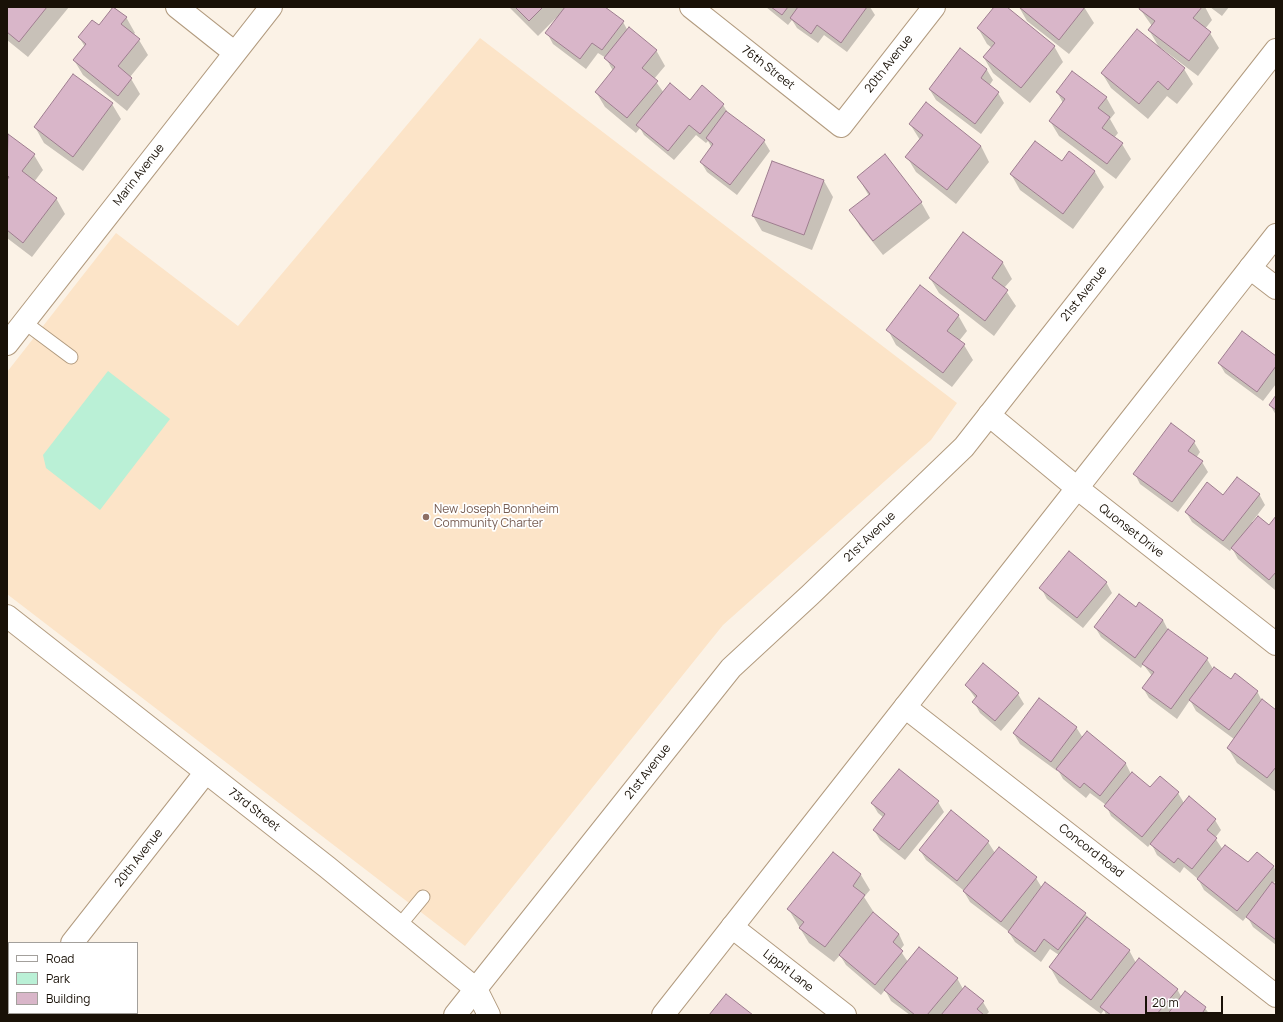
<!DOCTYPE html>
<html>
<head>
<meta charset="utf-8">
<style>
  body { margin:0 }
  #map { position:relative; width:1283px; height:1022px; overflow:hidden; background:#fbf2e6; font-family:Manrope,sans-serif }
  canvas { display:block }
  .frame { position:absolute; inset:0; border:8px solid #191107; pointer-events:none }
  .legend { position:absolute; left:8px; top:942px; width:130px; height:72px; box-sizing:border-box; background:#fff; border:1px solid #a3a09c; margin:0; padding:5px 7px; list-style:none; font-size:12px; color:#191107 }
  .legend li { display:flex; align-items:center; gap:8px; height:20px }
  .legend b { width:20px; border:1px solid #a3a09c }
  .scale { position:absolute; left:1145px; top:996px; width:78px; height:18px; box-sizing:border-box; border:2px solid #191107; border-top:0; padding-left:5px; font-size:12px; line-height:14px; white-space:nowrap; color:#191107; -webkit-text-stroke:3px #fff; paint-order:stroke }
</style>
</head>
<body>
<div id="map">
<canvas width="1283" height="1022"></canvas>
<div class="frame"></div>
<ul class="legend">
<li><b style="height:5px;background:#fff"></b>Road</li>
<li><b style="height:11px;background:#baf0d6"></b>Park</li>
<li><b style="height:11px;background:#d9b6c9"></b>Building</li>
</ul>
<div class="scale">20 m</div>
</div>
<script>
const ctx = document.querySelector('canvas').getContext('2d');
ctx.lineJoin = 'round';
function paint(path, color) {
  ctx.fillStyle = color;
  ctx.fill(path, 'evenodd');
}
function toPath(rows) {
  const path = new Path2D();
  for (const r of rows) {
    path.moveTo(r[0], r[1]);
    for (let i = 2; i < r.length; i += 2) path.lineTo(r[i], r[i + 1]);
  }
  return path;
}
function trace(path, color, width, dash) {
  ctx.strokeStyle = color;
  ctx.lineWidth = width;
  ctx.lineCap = dash ? 'butt' : 'round';
  ctx.setLineDash(dash || []);
  ctx.stroke(path);
}
function label(font, color, halo, rows, align = 'center') {
  ctx.font = font + ' Manrope,sans-serif';
  ctx.lineWidth = 3.5;
  ctx.setLineDash([]);
  ctx.textBaseline = 'middle';
  ctx.strokeStyle = halo;
  ctx.fillStyle = color;
  for (const [text, x, y, turn = 0] of rows) {
    ctx.save();
    ctx.translate(x, y);
    ctx.rotate((+turn || 0) * Math.PI / 180);
    ctx.textAlign = isNaN(turn) ? turn : align;
    if (halo) ctx.strokeText(text, 0, 0);
    ctx.fillText(text, 0, 0);
    ctx.restore();
  }
}
paint(toPath([
  [480,38,957,403,931,440,723,625,465,946,7,594,7,372,116,233,238,326]
]), '#fce4c8');
paint(toPath([
  [108,371,170,419,100,510,46,468,43,455]
]), '#baf0d6');
paint(toPath([
  [7,7,69,7,28,57,7,40],
  [114,7,126,17,135,33,133,35,139,40,148,55,130,77,140,94,127,111,83,75,74,60,85,47,79,37,99,27],
  [509,7,603,7,623,22,628,31,656,50,665,66,654,79,664,93,690,101,723,105,728,113,764,141,770,151,737,195,707,172,701,162,712,148,708,141,706,143,696,135,674,160,644,135,640,128,636,133,605,107,596,92,613,71,606,58,598,53,586,69,553,44,547,33,557,17,538,36],
  [766,7,870,7,875,15,847,52,824,35,818,43,797,28,792,20,788,25],
  [995,7,1005,7,1054,46,1063,62,1030,103,993,73,984,58,992,48,987,44,978,28],
  [1019,7,1084,7,1094,23,1069,54,1027,21],
  [1141,7,1205,7,1212,20,1205,29,1210,33,1219,48,1198,76,1161,48,1160,49,1184,69,1193,84,1177,104,1167,96,1148,119,1111,88,1102,73,1160,49,1149,30,1152,26,1140,9],
  [1210,7,1229,7,1222,16],
  [960,49,987,70,993,80,989,86,998,93,1004,103,981,134,936,100,930,90],
  [1057,92,1106,97,1115,113,1110,119,1118,133,1114,138,1122,144,1131,159,1116,179,1059,136,1050,121,1063,103],
  [112,104,121,119,83,171,44,143,35,127],
  [910,124,981,146,989,162,956,204,916,172,907,157,920,140],
  [8,135,34,155,43,170,34,182,56,198,65,214,32,257,7,238],
  [1069,153,1095,172,1104,187,1073,229,1020,190,1011,174,1062,163],
  [773,162,824,181,833,197,812,250,762,231,753,216],
  [858,177,921,202,930,218,883,255,860,226,851,211,869,196],
  [964,233,1003,263,1012,279,1004,288,1016,306,994,336,939,293,930,278],
  [958,315,967,331,959,341,964,345,973,360,952,387,896,345,888,330],
  [1276,357,1276,384,1263,401,1225,373,1219,363],
  [1276,397,1276,415,1270,405],
  [1194,442,1200,452,1196,458,1202,462,1208,472,1178,512,1140,484,1135,474],
  [1259,494,1265,505,1252,522,1269,526,1276,518,1275,590,1238,559,1232,548,1230,551,1192,522,1186,512,1223,496],
  [1106,582,1112,593,1083,628,1047,599,1041,588],
  [1136,608,1163,620,1168,630,1207,659,1213,669,1231,680,1257,691,1262,701,1276,711,1276,792,1237,763,1228,748,1234,739,1196,711,1190,700,1177,719,1149,698,1143,688,1152,676,1143,664,1141,668,1101,637,1095,627],
  [966,685,1018,694,1024,704,1001,731,980,713,974,702,976,699],
  [1076,727,1083,738,1087,733,1126,764,1131,774,1150,789,1178,793,1184,803,1215,820,1221,830,1215,838,1223,850,1248,864,1273,866,1276,871,1276,880,1273,884,1276,886,1276,945,1253,927,1247,916,1243,921,1204,890,1198,879,1184,867,1180,873,1157,855,1151,843,1148,847,1111,816,1106,805,1090,793,1086,798,1063,779,1058,770,1057,771,1020,744,1014,734],
  [938,802,944,812,905,860,880,840,874,830,884,818,878,813,872,803],
  [988,842,995,853,1036,878,1042,888,1085,913,1089,920,1129,950,1136,963,1177,989,1182,998,1205,1008,1210,1015,1106,1015,1104,1010,1101,1014,1059,983,1050,967,1059,955,1050,949,1041,962,1015,942,1008,931,970,902,963,890,926,860,920,850],
  [861,875,870,890,864,897,873,911,869,917,899,934,904,945,900,950,908,962,957,978,963,989,983,1002,989,1012,986,1015,910,1015,891,1001,885,990,881,995,846,965,840,955,834,962,809,943,789,910]
]), '#0003');
const building = toPath([
  [7,7,47,7,19,42,7,32,7,7],
  [113,7,127,17,121,24,140,39,118,66,132,78,118,96,73,60,86,44,78,37,92,20,99,25,113,7],
  [515,7,543,7,529,21,515,7],
  [565,7,605,7,624,21,602,50,592,43,580,59,545,33,565,7],
  [771,7,788,7,782,15,771,7],
  [798,7,867,7,841,43,817,25,811,34,790,18,798,7],
  [994,7,1007,7,1055,46,1021,88,983,57,995,43,977,28,994,7],
  [1019,7,1085,7,1059,40,1019,7],
  [1140,7,1202,7,1193,18,1211,32,1189,61,1148,30,1155,21,1139,9,1140,7],
  [629,27,657,50,642,68,658,81,627,118,595,92,615,67,604,58,629,27],
  [1137,29,1185,68,1168,90,1158,81,1139,104,1101,73,1137,29],
  [960,48,987,69,981,78,999,92,975,124,929,89,960,48],
  [1072,71,1107,97,1098,108,1110,117,1102,128,1123,143,1107,164,1049,121,1065,99,1056,92,1072,71],
  [73,74,113,103,73,157,34,127,73,74],
  [670,83,690,100,702,85,724,104,700,134,689,125,668,151,636,125,670,83],
  [926,102,981,146,947,190,905,157,923,135,909,124,926,102],
  [726,111,765,140,730,185,700,162,713,144,706,138,726,111],
  [8,134,35,154,22,171,57,198,23,243,7,230,7,180,9,177,7,175,8,134],
  [1035,141,1062,161,1069,151,1095,171,1063,214,1010,174,1035,141],
  [885,154,922,202,873,241,849,210,870,194,857,177,885,154],
  [772,161,824,180,804,235,752,216,772,161],
  [963,232,1003,262,992,278,1008,290,985,321,929,278,963,232],
  [920,285,959,315,947,331,965,344,943,373,886,330,920,285],
  [1242,331,1276,356,1276,366,1257,392,1218,363,1242,331],
  [1276,395,1276,410,1269,405,1276,395],
  [1171,423,1195,441,1188,451,1203,461,1172,502,1133,474,1171,423],
  [1237,477,1260,494,1223,541,1185,512,1207,482,1223,495,1237,477],
  [1258,516,1269,525,1276,516,1276,572,1269,580,1231,548,1258,516],
  [1069,551,1107,582,1077,618,1039,588,1069,551],
  [1119,594,1136,607,1139,602,1163,620,1135,658,1094,627,1119,594],
  [1168,629,1208,658,1171,709,1142,688,1154,672,1142,664,1168,629],
  [983,663,1019,693,995,721,972,702,977,696,965,685,983,663],
  [1214,667,1231,679,1235,673,1258,691,1229,730,1189,700,1214,667],
  [1039,698,1077,727,1051,762,1013,733,1039,698],
  [1262,699,1276,710,1276,767,1267,778,1227,748,1262,699],
  [1087,731,1126,763,1100,796,1084,783,1080,788,1056,769,1087,731],
  [899,769,939,801,899,850,873,830,885,814,871,803,899,769],
  [1132,772,1150,787,1160,776,1179,792,1142,837,1104,806,1132,772],
  [1189,796,1216,819,1207,830,1217,838,1192,869,1178,858,1174,863,1150,844,1189,796],
  [951,810,989,841,957,881,919,850,951,810],
  [1225,845,1248,862,1257,852,1274,866,1237,911,1197,879,1225,845],
  [999,847,1037,877,1001,922,963,891,999,847],
  [833,852,861,874,853,886,865,895,825,947,799,928,804,922,787,909,833,852],
  [1045,882,1086,913,1058,950,1044,939,1035,952,1008,932,1045,882],
  [1272,882,1276,885,1276,940,1246,917,1272,882],
  [873,912,899,934,893,942,903,951,875,985,839,955,873,912],
  [1087,917,1130,950,1091,1000,1049,967,1087,917],
  [919,947,958,978,927,1015,915,1015,884,990,919,947],
  [1139,958,1178,989,1156,1015,1111,1015,1100,1007,1139,958],
  [965,986,984,1001,977,1009,984,1015,941,1015,965,986],
  [1185,991,1206,1007,1203,1012,1207,1015,1167,1015,1185,991],
  [726,994,753,1015,709,1015,726,994]
]);
paint(building, '#d9b6c9');
trace(building, '#9e7d8f', 1);
const service = toPath([
  [24,322,71,357],
  [399,926,423,897]
]);
const minor = toPath([
  [177,7,235,53],
  [691,7,841,126,934,7],
  [1250,268,1276,288],
  [7,344,271,7],
  [989,415,1077,488,1276,644],
  [7,616,327,867,476,989,489,1015],
  [905,707,1276,996],
  [732,927,845,1015],
  [72,943,206,772],
  [16,1015,18,1013]
]);
const tertiary = toPath([
  [455,1015,731,668,810,595,964,447,1276,50],
  [663,1015,1276,235]
]);
trace(service, '#b29b7f', 15);
trace(minor, '#b29b7f', 24);
trace(tertiary, '#b29b7f', 24);
trace(service, '#fff', 13);
trace(minor, '#fff', 22);
trace(tertiary, '#fff', 22);
for (const [x, y, r, color] of [
  [426,517,4,"#8d6e63"]
]) {
  const dot = new Path2D();
  dot.arc(x, y, r, 0, 2 * Math.PI);
  ctx.fillStyle = color;
  ctx.fill(dot);
  trace(dot, '#fff', 1.5);
}
label('12px', '#191107', '#fff', [
  ["20th Avenue",889,64,-52],
  ["76th Street",768,68,38],
  ["Marin Avenue",139,175,-52],
  ["21st Avenue",1084,294,-52],
  ["Quonset Drive",1131,531,38],
  ["21st Avenue",870,537,-44],
  ["21st Avenue",648,772,-52],
  ["73rd Street",254,810,38],
  ["Concord Road",1091,851,38],
  ["20th Avenue",139,858,-52],
  ["Lippit Lane",788,971,38]
]);
label('12px', '#785e54', '#fff', [
  ["New Joseph Bonnheim",434,510],
  ["Community Charter",434,524]
], 'left');
</script>
</body>
</html>
